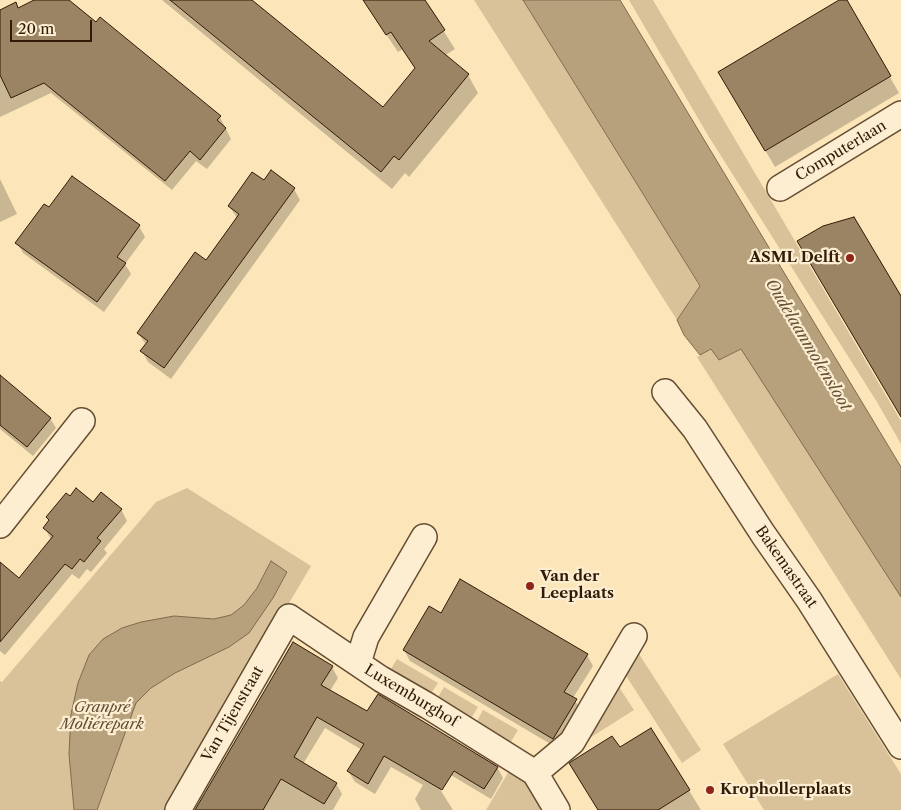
<!DOCTYPE html>
<html>
<head>
<meta charset="utf-8">
<style>
  body { margin:0 }
  #map { position:relative; width:901px; height:810px; overflow:hidden; background:#fce5b8; font-family:"Libre Caslon Text",serif }
  canvas { display:block }
  .scale { position:absolute; left:10px; top:20px; width:82px; height:22px; box-sizing:border-box; border:2px solid #311a07; border-top:0; padding-left:6px; font-size:15px; line-height:18px; white-space:nowrap; color:#311a07; -webkit-text-stroke:4px #fdeed1; paint-order:stroke }
</style>
</head>
<body>
<div id="map">
<canvas width="901" height="810"></canvas>
<div class="scale">20 m</div>
</div>
<script>
const ctx = document.querySelector('canvas').getContext('2d');
ctx.lineJoin = 'round';
function paint(path, color) {
  ctx.fillStyle = color;
  ctx.fill(path, 'evenodd');
}
function toPath(rows) {
  const path = new Path2D();
  for (const r of rows) {
    path.moveTo(r[0], r[1]);
    for (let i = 2; i < r.length; i += 2) path.lineTo(r[i], r[i + 1]);
  }
  return path;
}
function trace(path, color, width, dash) {
  ctx.strokeStyle = color;
  ctx.lineWidth = width;
  ctx.lineCap = dash ? 'butt' : 'round';
  ctx.setLineDash(dash || []);
  ctx.stroke(path);
}
function label(font, color, halo, rows, align = 'center') {
  ctx.font = font + ' "Libre Caslon Text",serif';
  ctx.lineWidth = 4.5;
  ctx.setLineDash([]);
  ctx.textBaseline = 'middle';
  ctx.strokeStyle = halo;
  ctx.fillStyle = color;
  for (const [text, x, y, turn = 0] of rows) {
    ctx.save();
    ctx.translate(x, y);
    ctx.rotate((+turn || 0) * Math.PI / 180);
    ctx.textAlign = isNaN(turn) ? turn : align;
    if (halo) ctx.strokeText(text, 0, 0);
    ctx.fillText(text, 0, 0);
    ctx.restore();
  }
}
paint(toPath([
  [474,0,523,0,700,287,677,320],
  [629,0,653,0,901,421,901,444,877,402,709,137],
  [711,349,719,360,741,349,901,597,901,679,697,357],
  [187,488,311,566,167,810,0,810,0,681,2,682,156,502],
  [271,561,259,617,244,605,257,588],
  [637,651,701,750,682,763,623,671],
  [397,659,438,683,428,698,388,674],
  [838,674,901,774,901,810,764,810,723,744],
  [617,684,634,710,585,741],
  [444,687,478,707,469,722,435,702],
  [483,710,518,730,509,745,475,725],
  [509,771,527,782,545,810,486,810]
]), '#d9c29a');
const water = toPath([
  [523,0,620,0,901,467,901,597,741,349,719,360,711,349,700,355,684,335,677,320,700,286,523,0],
  [271,561,287,572,273,598,249,633,229,647,175,673,151,688,136,703,97,810,74,810,69,754,71,714,78,683,89,655,103,639,122,628,141,622,174,616,214,619,231,615,244,605,257,588,271,561]
]);
paint(water, '#b7a07c');
trace(water, '#816a4d', 1);
paint(toPath([
  [37,0,68,0,220,117,231,139,207,169,196,161,172,190,51,93,0,117,0,12,18,9],
  [162,0,250,0,383,109,416,69,403,49,398,52,363,0,424,0,455,49,444,56,468,75,478,93,409,177,405,173,392,189],
  [841,0,846,0,899,93,775,167,719,72],
  [0,179,17,214,0,222],
  [294,189,300,200,171,379,148,362,142,351,146,345,138,333,206,262,237,218,229,206],
  [49,209,139,226,145,237,125,264,131,274,104,312,23,253,17,243],
  [0,377,50,418,56,428,33,456,0,429],
  [70,497,121,509,127,521,104,549,107,553,91,572,87,569,79,579,72,574,5,655,0,651,0,569,19,579,51,540,45,528,50,522,47,517],
  [441,614,587,655,593,666,573,698,582,711,559,749,410,661,404,650],
  [332,667,338,678,330,691,368,713,497,767,503,778,491,799,419,756,453,810,421,810,415,799,423,785,391,767,375,794,355,782,348,771,362,750,325,728,303,764,336,783,342,794,333,810,196,810],
  [651,729,701,810,599,810,620,749]
]), '#0003');
const building = toPath([
  [34,0,69,0,96,22,100,17,221,116,217,120,226,128,200,160,190,151,165,181,44,83,11,98,0,75,0,10,16,2,18,8,34,0],
  [170,0,252,0,383,107,415,68,391,32,386,35,363,0,425,0,445,30,429,41,469,74,399,160,394,156,381,172,170,0],
  [839,0,847,0,891,76,765,151,718,72,839,0],
  [271,170,295,188,164,368,140,351,148,341,137,333,195,252,206,260,232,224,239,214,228,206,252,172,264,180,271,170],
  [72,176,140,225,117,257,126,263,97,302,15,243,44,204,49,207,72,176],
  [854,217,901,296,901,417,797,241,823,226,854,217],
  [0,375,51,418,27,447,0,425,0,375],
  [76,488,93,502,101,492,122,509,97,538,101,541,84,562,80,559,72,569,65,564,0,642,0,562,19,578,53,536,43,528,49,520,46,517,66,493,70,496,76,488],
  [460,579,588,654,564,692,577,699,553,739,403,650,429,606,441,613,460,579],
  [293,642,333,666,321,685,367,711,378,694,498,767,484,789,454,771,442,790,384,756,368,784,347,771,364,744,317,717,294,757,337,783,324,804,281,779,263,810,195,810,293,642],
  [651,728,690,790,658,810,598,810,569,763,612,736,620,747,651,728]
]);
paint(building, '#9b8463');
trace(building, '#311a07', 1);
const minor = toPath([
  [780,188,901,114],
  [665,392,695,429,763,534,809,600,901,746],
  [0,525,82,421],
  [358,663,366,637,424,537],
  [535,773,572,742,634,636],
  [178,810,289,617,381,679,428,706,535,773,557,810]
]);
trace(minor, '#644d33', 28);
trace(minor, '#fdeed1', 25);
for (const [x, y, r, color] of [
  [850,258,5,"#8f2418"],
  [530,586,5,"#8f2418"],
  [710,790,5,"#8f2418"]
]) {
  const dot = new Path2D();
  dot.arc(x, y, r, 0, 2 * Math.PI);
  ctx.fillStyle = color;
  ctx.fill(dot);
  trace(dot, '#fdeed1', 2);
}
label('15px', '#311a07', '#fdeed1', [
  ["Computerlaan",841,151,-31],
  ["Bakemastraat",786,567,55],
  ["Luxemburghof",411,696,31],
  ["Van Tijenstraat",233,714,-60]
]);
label('bold 15px', '#311a07', '#fdeed1', [
  ["ASML Delft",840,258,"right"],
  ["Van der",540,577],
  ["Leeplaats",540,594],
  ["Krophollerplaats",720,790]
], 'left');
label('italic 15px', '#634c33', '#fdeed1', [
  ["Granpré",102,708],
  ["Moliérepark",102,725]
]);
label('italic 16px', '#675036', '#fdeed1', [
  ["Oudelaanmolensloot",808,345,59]
]);
</script>
</body>
</html>
